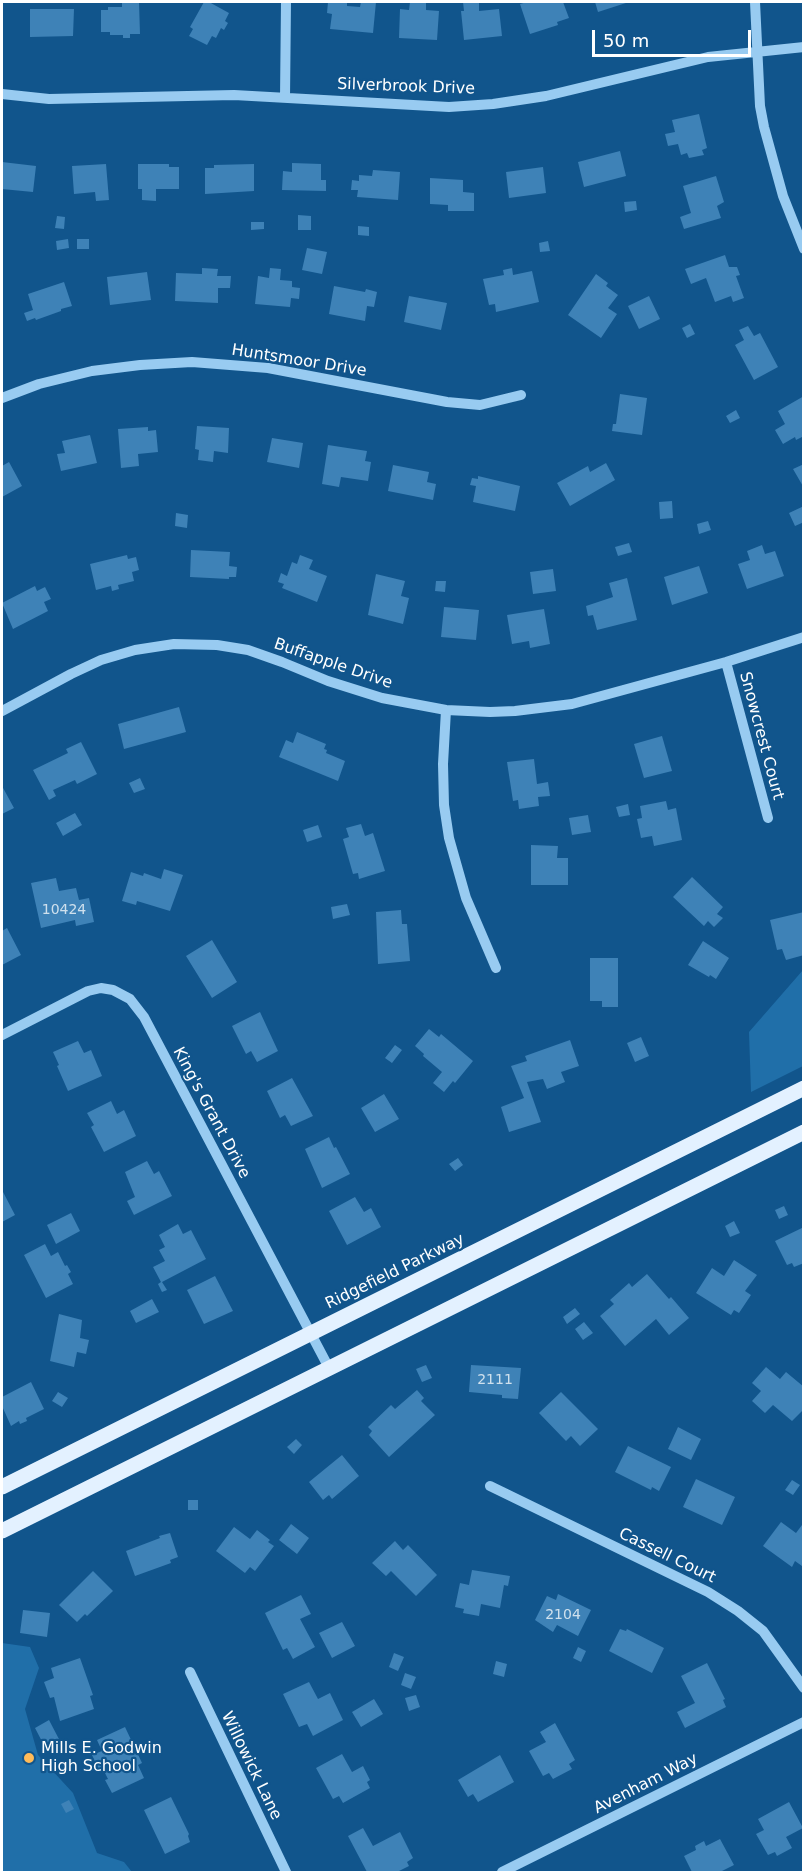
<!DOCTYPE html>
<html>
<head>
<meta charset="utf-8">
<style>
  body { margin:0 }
  #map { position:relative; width:805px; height:1874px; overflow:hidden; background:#11558c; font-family:"DejaVu Sans",sans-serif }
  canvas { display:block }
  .frame { position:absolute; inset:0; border:3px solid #fff; pointer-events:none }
  .scale { position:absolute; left:592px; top:30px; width:159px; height:27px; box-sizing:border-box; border:3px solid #fff; border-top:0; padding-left:8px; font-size:18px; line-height:21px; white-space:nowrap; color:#fff; -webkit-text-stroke:4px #11558c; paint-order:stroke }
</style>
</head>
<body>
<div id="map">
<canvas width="805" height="1874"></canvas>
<div class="frame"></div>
<div class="scale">50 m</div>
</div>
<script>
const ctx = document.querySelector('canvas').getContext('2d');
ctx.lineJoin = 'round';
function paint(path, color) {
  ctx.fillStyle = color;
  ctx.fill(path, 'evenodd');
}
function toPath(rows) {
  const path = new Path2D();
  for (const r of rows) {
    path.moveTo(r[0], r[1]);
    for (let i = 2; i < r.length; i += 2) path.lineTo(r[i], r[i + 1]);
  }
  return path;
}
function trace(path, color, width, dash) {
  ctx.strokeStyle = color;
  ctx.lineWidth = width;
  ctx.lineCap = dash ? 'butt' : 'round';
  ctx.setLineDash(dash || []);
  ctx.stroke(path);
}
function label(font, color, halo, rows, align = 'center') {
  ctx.font = font + ' "DejaVu Sans",sans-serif';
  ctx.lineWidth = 4.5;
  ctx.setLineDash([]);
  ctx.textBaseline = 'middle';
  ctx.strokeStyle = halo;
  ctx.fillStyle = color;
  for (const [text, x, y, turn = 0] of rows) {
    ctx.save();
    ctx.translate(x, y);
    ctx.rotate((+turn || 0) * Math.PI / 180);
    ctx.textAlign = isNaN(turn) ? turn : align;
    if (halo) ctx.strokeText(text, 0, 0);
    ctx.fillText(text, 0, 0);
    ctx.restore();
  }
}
paint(toPath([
  [803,970,803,1066,751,1092,749,1032],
  [2,1643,30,1647,39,1668,25,1709,38,1755,73,1793,97,1853,124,1862,132,1872,2,1872]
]), '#206fa9');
paint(toPath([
  [122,2,139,2,140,34,130,34,130,38,123,38,123,35,110,35,110,32,101,32,101,10,108,10,108,7,122,7],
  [204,2,209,2,229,13,225,21,228,23,224,30,221,28,216,38,212,36,207,45,189,36,193,29,190,27],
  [328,2,347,2,347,6,360,7,361,2,376,2,373,33,330,29,332,14,327,13],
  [410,2,426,2,426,10,439,11,437,40,399,38,400,9,409,10],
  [463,2,479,2,479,11,499,9,502,36,464,40,461,11,464,11],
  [527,2,563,2,569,18,557,22,558,25,530,34,520,4],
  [595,2,629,2,598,12],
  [30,9,74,9,73,36,30,37],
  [699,114,707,148,702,150,704,155,689,158,687,153,681,155,678,144,668,146,665,134,675,132,672,120],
  [620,151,626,176,584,187,578,162],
  [2,162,36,166,33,192,2,189],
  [292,163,321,164,321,180,326,180,326,191,282,190,283,171,292,172],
  [106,164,109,200,96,201,95,192,74,194,72,166],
  [138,164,169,164,169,167,179,167,179,189,156,189,156,201,142,200,142,189,138,189],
  [254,164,254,191,205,194,205,168,214,168,214,165],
  [543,167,546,193,509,198,506,172],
  [373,170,400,172,398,200,357,197,358,190,351,190,352,180,359,181,359,175,372,176],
  [716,176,724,202,717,206,721,218,684,229,680,217,691,213,683,186],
  [430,178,463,180,463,192,474,193,474,211,448,211,448,205,430,204],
  [636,201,637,210,625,212,624,202],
  [298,215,311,216,311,230,298,230],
  [57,216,65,217,64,229,55,228],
  [251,222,264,222,264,229,251,230],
  [358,226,369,227,369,236,358,235],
  [68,239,69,248,57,250,56,241],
  [77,239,89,239,89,249,77,249],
  [548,241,550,251,540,252,539,243],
  [307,248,327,252,322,274,302,270],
  [725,255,729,267,737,267,740,275,736,276,744,298,733,302,731,296,715,302,706,278,691,284,685,269],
  [202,268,218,269,217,276,231,276,230,288,218,288,218,303,175,301,176,273,202,274],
  [270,268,281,269,280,280,292,281,292,287,300,288,299,299,291,298,290,307,255,304,258,276,269,278],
  [512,268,513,275,532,271,539,302,496,312,495,304,489,305,483,279,504,275,503,270],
  [147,272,151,300,110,305,107,277],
  [596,274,608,283,606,286,618,295,608,308,617,314,601,338,568,315],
  [64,282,72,306,61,309,61,311,36,320,35,318,27,321,24,313,33,310,28,294],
  [334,286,365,292,366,289,377,292,374,307,367,306,365,321,329,314],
  [409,296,447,303,441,330,404,322],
  [649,296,660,319,639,329,628,306],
  [690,324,695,334,687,338,682,328],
  [748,326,754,336,760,333,778,367,754,380,735,345,744,340,739,330],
  [620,394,647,398,642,435,612,431,613,424,616,424],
  [804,396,804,436,796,440,795,437,783,444,775,430,785,424,778,411],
  [736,410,740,418,730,423,726,416],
  [197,426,229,428,228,453,214,451,213,462,198,460,199,450,195,449],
  [148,427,148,431,156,430,158,452,138,454,139,466,121,468,118,429],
  [90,435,97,463,61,471,57,454,65,453,62,441],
  [272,438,303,443,299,468,267,462],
  [328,445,367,451,365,461,371,462,368,481,341,477,339,487,322,484],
  [9,462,22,486,2,497,2,466],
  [606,463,615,480,570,506,557,483,588,466,590,472],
  [804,464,804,488,793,469],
  [393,465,429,472,427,482,436,484,433,500,388,491],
  [478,476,520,486,515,511,473,502,476,486,470,485,472,478,478,479],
  [672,501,673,518,660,519,659,502],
  [804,506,804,522,795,526,789,513],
  [176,513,188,515,187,528,175,526],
  [708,521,711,530,699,534,697,524],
  [629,543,632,552,618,556,615,547],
  [762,545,765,554,775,551,784,576,747,589,738,564,750,560,747,551],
  [191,550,230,552,229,566,237,567,236,577,229,577,229,579,190,577],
  [127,555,128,559,136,557,139,570,132,572,134,581,118,585,119,589,112,591,111,586,96,590,90,564],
  [300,555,313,560,309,569,327,576,317,602,282,588,284,584,278,582,281,573,287,576,292,562,297,564],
  [699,566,708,593,672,605,664,577],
  [553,569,556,591,533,594,530,572],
  [376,574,405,581,401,596,409,598,403,624,368,615],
  [627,578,637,620,597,630,593,615,588,616,586,606,613,597,609,583],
  [436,581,446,581,445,592,435,591],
  [35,586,37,591,45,587,51,599,44,602,48,611,13,629,2,603],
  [444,607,479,610,476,640,441,637],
  [544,609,550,644,530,648,529,641,512,644,507,615],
  [179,707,186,732,124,749,118,724],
  [297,732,326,744,324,749,327,750,326,753,345,761,338,781,279,757,286,740,293,743],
  [662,736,672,771,644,778,634,744],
  [81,742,97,774,77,784,75,780,53,790,56,796,49,800,33,770,68,753,66,749],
  [534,759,537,784,548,782,550,796,538,797,539,806,519,809,518,800,513,801,507,762],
  [140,778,145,789,134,793,129,783],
  [2,786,14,808,2,814],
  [666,801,668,810,676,808,682,840,654,846,652,836,641,838,637,819,642,818,640,806],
  [628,804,630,815,619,817,616,807],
  [75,813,82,825,63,836,56,823],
  [588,815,591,832,572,835,569,818],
  [361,824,365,836,373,833,385,871,359,879,358,873,353,874,343,839,349,837,346,828],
  [318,825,322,837,307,842,303,830],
  [531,845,558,846,557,858,568,858,568,885,531,885],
  [164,869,183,875,170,911,137,901,136,905,122,901,131,872,143,876,144,873,161,879],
  [692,877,723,907,717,914,723,918,714,927,708,921,704,926,673,897],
  [56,878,59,891,76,888,79,900,89,898,94,922,76,926,75,920,41,928,31,883],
  [347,904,350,915,333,919,331,907],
  [401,910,402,924,407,924,410,961,378,964,376,912],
  [804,912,804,955,786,960,782,949,777,950,770,920],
  [7,928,21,955,2,965,2,931],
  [212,940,237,982,212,998,186,956],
  [703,941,729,958,716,979,710,975,709,977,688,965],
  [590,958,618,958,618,1007,602,1007,602,1001,590,1001],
  [260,1012,278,1051,257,1062,251,1051,246,1054,232,1026],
  [429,1029,439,1037,441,1034,473,1061,455,1083,453,1081,444,1092,433,1083,442,1072,423,1056,424,1054,415,1046],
  [641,1037,649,1056,635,1062,627,1043],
  [570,1040,579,1066,561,1072,565,1082,547,1089,543,1079,527,1082,541,1122,509,1132,501,1107,524,1098,511,1066,527,1061,525,1056],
  [78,1041,84,1053,91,1050,102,1076,68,1091,57,1066,59,1065,53,1052],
  [395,1045,402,1050,392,1063,385,1058],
  [292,1078,313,1116,291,1126,285,1115,280,1118,267,1091],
  [384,1094,399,1119,375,1132,361,1108],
  [111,1101,117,1114,124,1110,136,1136,104,1152,91,1127,94,1125,87,1113],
  [329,1137,334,1148,336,1147,350,1174,322,1188,305,1149],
  [458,1158,463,1165,455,1171,449,1164],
  [147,1161,154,1174,159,1171,172,1196,134,1215,127,1201,135,1197,125,1172],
  [2,1190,15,1215,2,1222],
  [355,1197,364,1212,371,1208,381,1227,347,1245,329,1211],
  [784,1206,788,1215,779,1219,775,1210],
  [71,1213,80,1231,56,1244,47,1225],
  [734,1221,740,1233,730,1237,725,1226],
  [178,1224,183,1234,191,1230,206,1259,162,1282,167,1290,162,1292,158,1284,161,1282,153,1267,165,1261,159,1250,165,1247,159,1235],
  [804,1227,804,1263,794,1267,792,1263,787,1265,775,1241],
  [45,1244,51,1256,58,1252,65,1266,67,1265,71,1272,68,1274,73,1284,46,1298,24,1255],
  [734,1260,757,1275,745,1291,751,1295,739,1313,734,1310,731,1315,696,1293,712,1268,724,1276],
  [647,1274,669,1299,671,1297,689,1318,669,1335,656,1319,625,1346,600,1316,614,1304,610,1300,629,1283,632,1287],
  [215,1276,233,1311,204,1324,187,1290],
  [152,1299,159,1312,136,1323,130,1311],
  [575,1308,580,1314,567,1324,563,1317],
  [59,1314,82,1320,80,1338,89,1340,86,1354,77,1352,74,1367,50,1361],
  [584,1322,593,1333,583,1340,575,1329],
  [426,1365,432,1378,422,1382,416,1369],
  [471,1365,521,1368,518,1399,502,1398,502,1395,469,1392],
  [766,1367,780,1379,786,1372,804,1387,804,1409,792,1421,773,1405,765,1413,752,1401,761,1391,752,1383],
  [31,1382,44,1409,26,1418,27,1421,20,1424,19,1421,11,1426,2,1406,2,1397],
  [417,1390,424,1398,421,1401,435,1415,389,1457,369,1435,372,1431,368,1427,391,1405,395,1409],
  [58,1392,68,1398,62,1407,52,1401],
  [561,1392,598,1429,580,1446,571,1436,566,1441,539,1413],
  [678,1427,701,1439,691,1460,668,1449],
  [296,1439,302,1445,294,1454,287,1447],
  [628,1446,671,1467,659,1491,652,1487,651,1490,615,1472],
  [342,1455,359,1476,332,1499,329,1495,323,1500,309,1482],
  [696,1479,735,1497,722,1525,683,1507],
  [792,1480,800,1485,793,1495,785,1490],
  [188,1500,198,1500,198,1510,188,1510],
  [781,1522,796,1533,802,1525,804,1526,804,1563,802,1566,795,1561,792,1567,763,1546],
  [291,1524,309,1538,297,1554,279,1540],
  [234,1527,250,1539,257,1530,270,1540,268,1542,274,1546,255,1571,250,1567,245,1573,216,1551],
  [170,1533,178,1557,170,1560,171,1563,135,1576,126,1551,160,1538,159,1536],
  [395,1541,403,1550,408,1545,437,1575,416,1596,391,1571,386,1576,372,1563],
  [472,1570,510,1576,508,1586,504,1585,500,1608,481,1604,479,1616,463,1613,464,1609,455,1607,460,1583,469,1585],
  [93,1571,113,1591,87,1616,85,1614,77,1622,59,1605],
  [558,1594,591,1610,578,1636,557,1625,553,1632,535,1620,547,1596,556,1600],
  [301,1595,311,1614,300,1619,315,1647,293,1659,287,1648,283,1650,265,1613],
  [23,1610,50,1613,47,1637,20,1633],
  [342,1622,355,1646,332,1658,319,1633],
  [620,1629,626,1631,627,1629,664,1648,652,1673,609,1651],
  [578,1647,586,1651,581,1662,573,1658],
  [394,1653,404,1657,398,1671,389,1667],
  [80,1658,93,1695,90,1696,94,1709,60,1721,54,1697,50,1698,44,1682,54,1678,51,1668],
  [496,1661,507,1664,504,1677,493,1674],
  [707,1663,725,1699,723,1700,726,1707,685,1728,677,1712,695,1703,681,1676],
  [405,1673,416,1677,411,1689,401,1685],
  [309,1682,318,1699,330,1693,343,1720,313,1736,307,1724,299,1727,283,1694],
  [416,1695,420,1707,409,1711,405,1698],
  [374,1699,383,1714,361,1727,352,1712],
  [49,1720,61,1743,47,1751,35,1728],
  [555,1723,575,1760,569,1764,572,1769,553,1779,549,1773,543,1776,529,1751,546,1742,540,1732],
  [125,1727,142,1763,138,1765,144,1778,112,1793,105,1780,108,1779,103,1769,99,1770,92,1755,102,1751,97,1740],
  [342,1754,352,1772,363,1766,370,1780,367,1782,370,1788,343,1803,339,1796,333,1799,316,1768],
  [500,1755,514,1782,478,1802,473,1794,468,1797,458,1780],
  [171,1797,189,1834,188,1836,190,1842,165,1854,144,1810],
  [69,1800,74,1809,66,1813,61,1804],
  [789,1802,803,1828,786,1837,792,1848,777,1856,775,1852,768,1855,756,1834,764,1830,758,1819],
  [363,1828,373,1846,400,1832,413,1858,407,1862,409,1866,397,1872,367,1872,348,1836],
  [720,1839,734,1865,722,1871,723,1872,692,1872,684,1856,696,1850,695,1846,704,1841,706,1846]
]), '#3e82b7');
trace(toPath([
  [755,2,760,106,764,127,783,196,804,249],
  [2,94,49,99,234,95,449,107,493,104,546,96,708,57,804,47],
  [285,98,286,2],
  [2,398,39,384,92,371,140,365,192,362,268,368,447,402,480,405,521,395],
  [726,662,768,818],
  [446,710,443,764,444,805,449,838,466,898,496,968],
  [2,711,71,674,101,660,135,650,174,644,217,645,248,650,282,662,328,681,382,698,446,710,490,712,515,711,572,704,726,662,804,637],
  [2,1035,88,991,101,988,113,990,130,999,144,1017,329,1368],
  [490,1486,708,1592,738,1611,763,1631,804,1688],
  [190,1672,286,1872],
  [502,1872,804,1722]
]), '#98cbf1', 10);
trace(toPath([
  [2,1487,804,1088],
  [2,1531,804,1132]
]), '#e3f1ff', 15);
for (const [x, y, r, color] of [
  [29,1758,6,"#ffbb59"]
]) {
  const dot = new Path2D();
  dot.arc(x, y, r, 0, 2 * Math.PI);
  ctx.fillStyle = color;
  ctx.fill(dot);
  trace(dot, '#11558c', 2);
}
label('14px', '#cfe0ed', null, [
  ["10424",64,910],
  ["2111",495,1380],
  ["2104",563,1615]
]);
label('16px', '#fff', '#11558c', [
  ["Silverbrook Drive",406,87,2],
  ["Huntsmoor Drive",299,361,9],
  ["Buffapple Drive",333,664,19],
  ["Snowcrest Court",761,736,75],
  ["King's Grant Drive",211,1113,62],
  ["Ridgefield Parkway",395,1272,-26],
  ["Cassell Court",667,1556,26],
  ["Willowick Lane",251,1766,64],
  ["Avenham Way",646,1784,-27]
]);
label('16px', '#fff', '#11558c', [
  ["Mills E. Godwin",41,1749],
  ["High School",41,1767]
], 'left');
</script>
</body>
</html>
